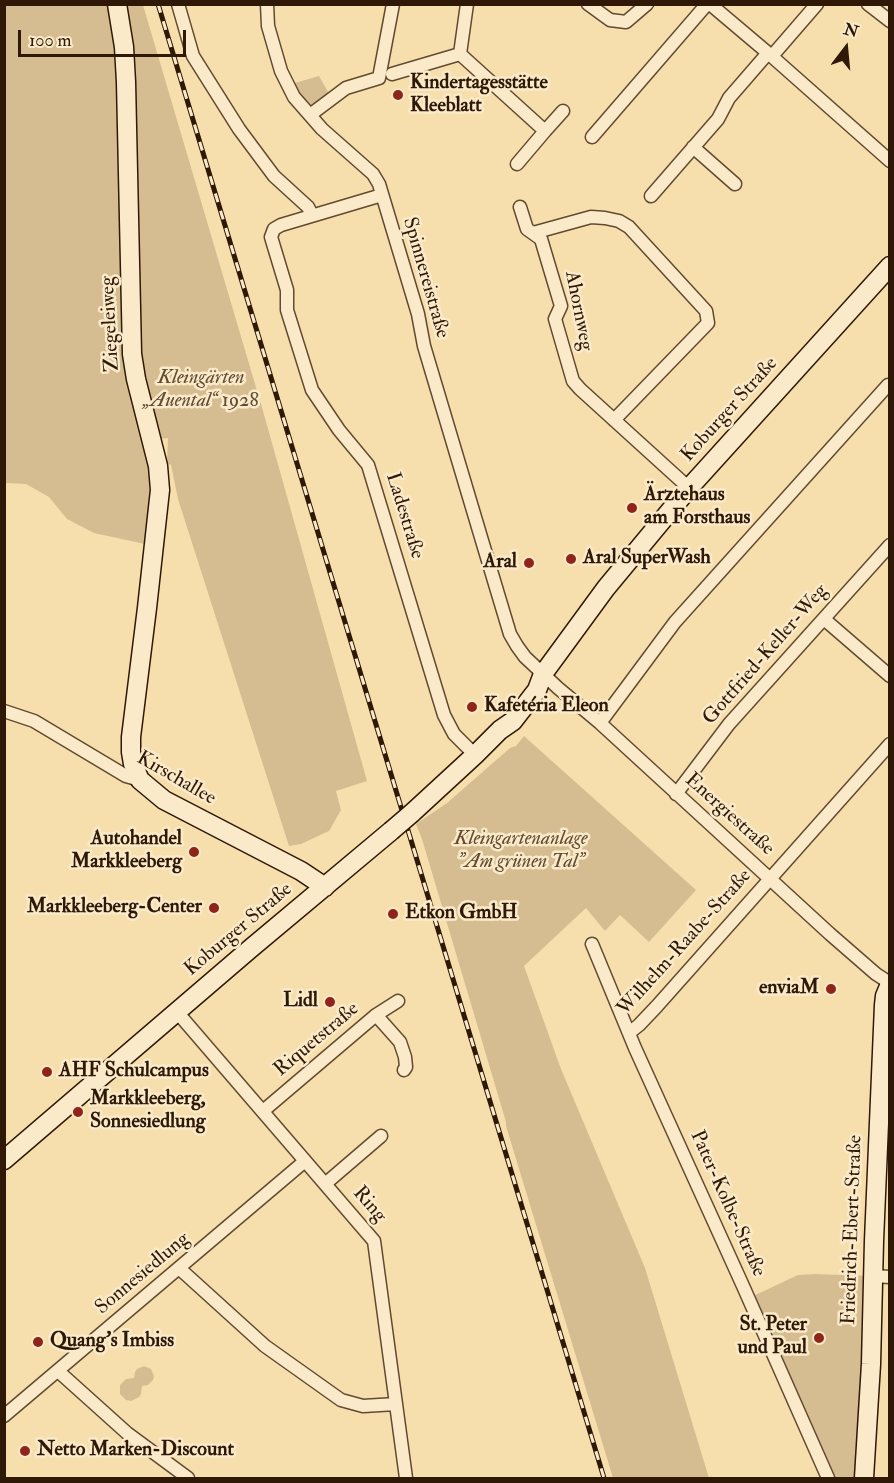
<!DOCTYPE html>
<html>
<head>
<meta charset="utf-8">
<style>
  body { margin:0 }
  #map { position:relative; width:894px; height:1483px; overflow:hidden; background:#f7dfad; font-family:"IM FELL Double Pica",serif }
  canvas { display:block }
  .frame { position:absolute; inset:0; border:6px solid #2f1906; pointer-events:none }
  .north { position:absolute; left:816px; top:18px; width:60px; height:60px; -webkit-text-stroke:4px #faeaca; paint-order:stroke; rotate:16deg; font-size:16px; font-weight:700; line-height:24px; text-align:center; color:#2f1906 }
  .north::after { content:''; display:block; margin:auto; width:21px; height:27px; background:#2f1906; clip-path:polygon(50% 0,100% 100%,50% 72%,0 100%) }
  .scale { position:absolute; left:18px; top:30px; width:168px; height:27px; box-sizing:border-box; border:3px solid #2f1906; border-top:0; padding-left:8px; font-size:18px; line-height:21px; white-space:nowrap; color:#2f1906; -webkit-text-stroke:4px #faeaca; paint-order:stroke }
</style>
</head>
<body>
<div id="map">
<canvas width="894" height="1483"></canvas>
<div class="frame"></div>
<div class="north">N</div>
<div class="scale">100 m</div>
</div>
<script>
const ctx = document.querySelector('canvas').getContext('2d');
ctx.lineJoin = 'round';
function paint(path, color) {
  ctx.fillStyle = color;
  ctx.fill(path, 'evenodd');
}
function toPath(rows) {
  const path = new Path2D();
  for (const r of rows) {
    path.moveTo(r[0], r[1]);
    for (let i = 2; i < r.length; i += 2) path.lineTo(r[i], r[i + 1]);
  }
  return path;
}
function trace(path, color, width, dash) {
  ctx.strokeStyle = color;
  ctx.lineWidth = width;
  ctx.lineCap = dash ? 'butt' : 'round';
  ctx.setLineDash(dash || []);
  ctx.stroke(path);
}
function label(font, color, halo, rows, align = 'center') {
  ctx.font = font + ' "IM FELL Double Pica",serif';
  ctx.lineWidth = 5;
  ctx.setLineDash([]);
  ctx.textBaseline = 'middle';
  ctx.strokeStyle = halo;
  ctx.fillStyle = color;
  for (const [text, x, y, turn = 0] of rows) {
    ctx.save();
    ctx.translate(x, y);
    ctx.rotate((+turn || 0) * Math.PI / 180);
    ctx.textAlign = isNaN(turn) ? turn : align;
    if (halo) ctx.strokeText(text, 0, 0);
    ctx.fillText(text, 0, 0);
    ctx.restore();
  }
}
paint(toPath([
  [5,5,117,5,132,354,151,437,154,546,94,533,67,519,49,497,26,484,5,483],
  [124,5,143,5,263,411,367,781,336,791,341,810,329,831,301,844,289,846,178,499,171,465,167,463,168,438,160,439,142,376,137,316,132,38],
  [319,76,332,99,310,115,288,85],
  [524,736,696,890,649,942,620,915,605,931,586,908,524,966,561,1069,645,1268,709,1478,613,1478,506,1126,506,1122,422,839,416,824,447,803,510,748,516,746],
  [815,1274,873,1276,864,1478,828,1478,749,1298,798,1275],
  [144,1366,151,1369,154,1376,153,1380,148,1385,142,1386,141,1394,139,1397,131,1401,126,1400,120,1394,120,1385,126,1379,134,1378,135,1372,137,1369]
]), '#d5bd91');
const street = toPath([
  [178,4,193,56,239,129,274,176,308,207,312,215],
  [267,4,268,26,281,71,294,97,322,129,373,174,379,184,418,314,424,346,483,544,510,634,517,646,525,657,558,688,600,723,830,934,876,974,890,983],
  [467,4,460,54,545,131,563,111],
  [588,4,610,20,626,22,647,4],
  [710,4,768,53,890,161],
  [868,4,890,21],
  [772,56,817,4],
  [392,74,460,54],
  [310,115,346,88,379,78,393,4],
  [592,137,707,4],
  [693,147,735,184],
  [517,164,545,131],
  [382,195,281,225,274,229,271,237,287,290,287,310,312,390,339,430,368,465,444,715,454,734,475,755],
  [651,196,718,119,729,98,768,53],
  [520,207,527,229,541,239,561,306,555,319,573,381,580,389,689,488],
  [533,233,591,217,605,218,619,221,629,227,706,311,708,323,614,420],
  [824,619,890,676],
  [4,711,34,721,126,776,140,780],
  [600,723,675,622,888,385,890,385],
  [676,794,729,724,890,545],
  [592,944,635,1048,743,1286,828,1478],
  [177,1012,374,1241,406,1478],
  [376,1015,400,1042,405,1057,406,1067,404,1070],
  [629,1033,639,1025,657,1006,890,744],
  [263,1111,376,1015,398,1001],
  [325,1184,381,1136],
  [180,1269,265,1346,341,1400,363,1406,396,1404],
  [873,1276,890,1277],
  [58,1371,127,1433,188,1478],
  [4,1416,305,1161]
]);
const secondary = toPath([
  [117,4,124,47,126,82,132,354,136,379,158,466,160,490,147,608,131,737,131,752,133,764,140,780,164,800,301,871,325,887],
  [412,813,475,755,500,730,513,721,537,690,543,674,606,588,689,488,890,266],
  [4,1160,250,949,391,831],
  [864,1478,871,1364,874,1241,884,1005,885,996,890,984]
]);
trace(street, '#614a30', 15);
trace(secondary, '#2f1906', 21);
trace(street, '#faeaca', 12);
trace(secondary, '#faeaca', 18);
const rail = toPath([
  [158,4,604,1478]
]);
trace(rail, '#2f1906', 5);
trace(rail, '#faeaca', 3, [9]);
const secondaryBridge = toPath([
  [391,831,412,813]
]);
trace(secondaryBridge, '#2f1906', 21, []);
trace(secondaryBridge, '#faeaca', 18);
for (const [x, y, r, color] of [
  [398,95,6,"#8f2418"],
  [632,508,6,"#8f2418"],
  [571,559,6,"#8f2418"],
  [529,563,6,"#8f2418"],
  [472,707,6,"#8f2418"],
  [194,852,6,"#8f2418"],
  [214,908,6,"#8f2418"],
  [393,914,6,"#8f2418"],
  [831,989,6,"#8f2418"],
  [330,1002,6,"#8f2418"],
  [47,1072,6,"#8f2418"],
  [78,1112,6,"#8f2418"],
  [819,1338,6,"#8f2418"],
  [38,1342,6,"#8f2418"],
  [25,1451,6,"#8f2418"]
]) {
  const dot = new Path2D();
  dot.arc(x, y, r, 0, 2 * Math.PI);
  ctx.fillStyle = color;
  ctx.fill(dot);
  trace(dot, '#faeaca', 2);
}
label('bold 20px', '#2f1906', '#faeaca', [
  ["Kindertagesstätte",410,84],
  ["Kleeblatt",410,107],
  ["Ärztehaus",644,496],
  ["am Forsthaus",644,519],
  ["Aral SuperWash",583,559],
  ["Aral",517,563,"right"],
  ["Kafetéria Eleon",484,707],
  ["Autohandel",182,840,"right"],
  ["Markkleeberg",182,863,"right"],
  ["Markkleeberg-Center",202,908,"right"],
  ["Etkon GmbH",405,914],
  ["enviaM",819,989,"right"],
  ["Lidl",318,1002,"right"],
  ["AHF Schulcampus",59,1072],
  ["Markkleeberg,",90,1100],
  ["Sonnesiedlung",90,1123],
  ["St. Peter",807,1326,"right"],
  ["und Paul",807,1349,"right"],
  ["Quang's Imbiss",50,1342],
  ["Netto Marken-Discount",37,1451]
], 'left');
label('20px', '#2f1906', '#faeaca', [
  ["Spinnereistraße",425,278,74],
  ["Ahornweg",578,311,79],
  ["Ziegeleiweg",111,324,-93],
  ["Koburger Straße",730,410,-48],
  ["Ladestraße",404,516,73],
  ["Gottfried-Keller-Weg",766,655,-49],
  ["Kirschallee",176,779,30],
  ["Energiestraße",729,815,42],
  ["Koburger Straße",239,930,-40],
  ["Wilhelm-Raabe-Straße",685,943,-48],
  ["Riquetstraße",317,1040,-40],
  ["Pater-Kolbe-Straße",727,1204,66],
  ["Ring",369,1205,49],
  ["Friedrich-Ebert-Straße",853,1230,-88],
  ["Sonnesiedlung",143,1274,-40]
]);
label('italic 20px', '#614a30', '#faeaca', [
  ["Kleingärten",201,379],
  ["„Auental“ 1928",201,402],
  ["Kleingartenanlage",521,840],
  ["\"Am grünen Tal\"",521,863]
]);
</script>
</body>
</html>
